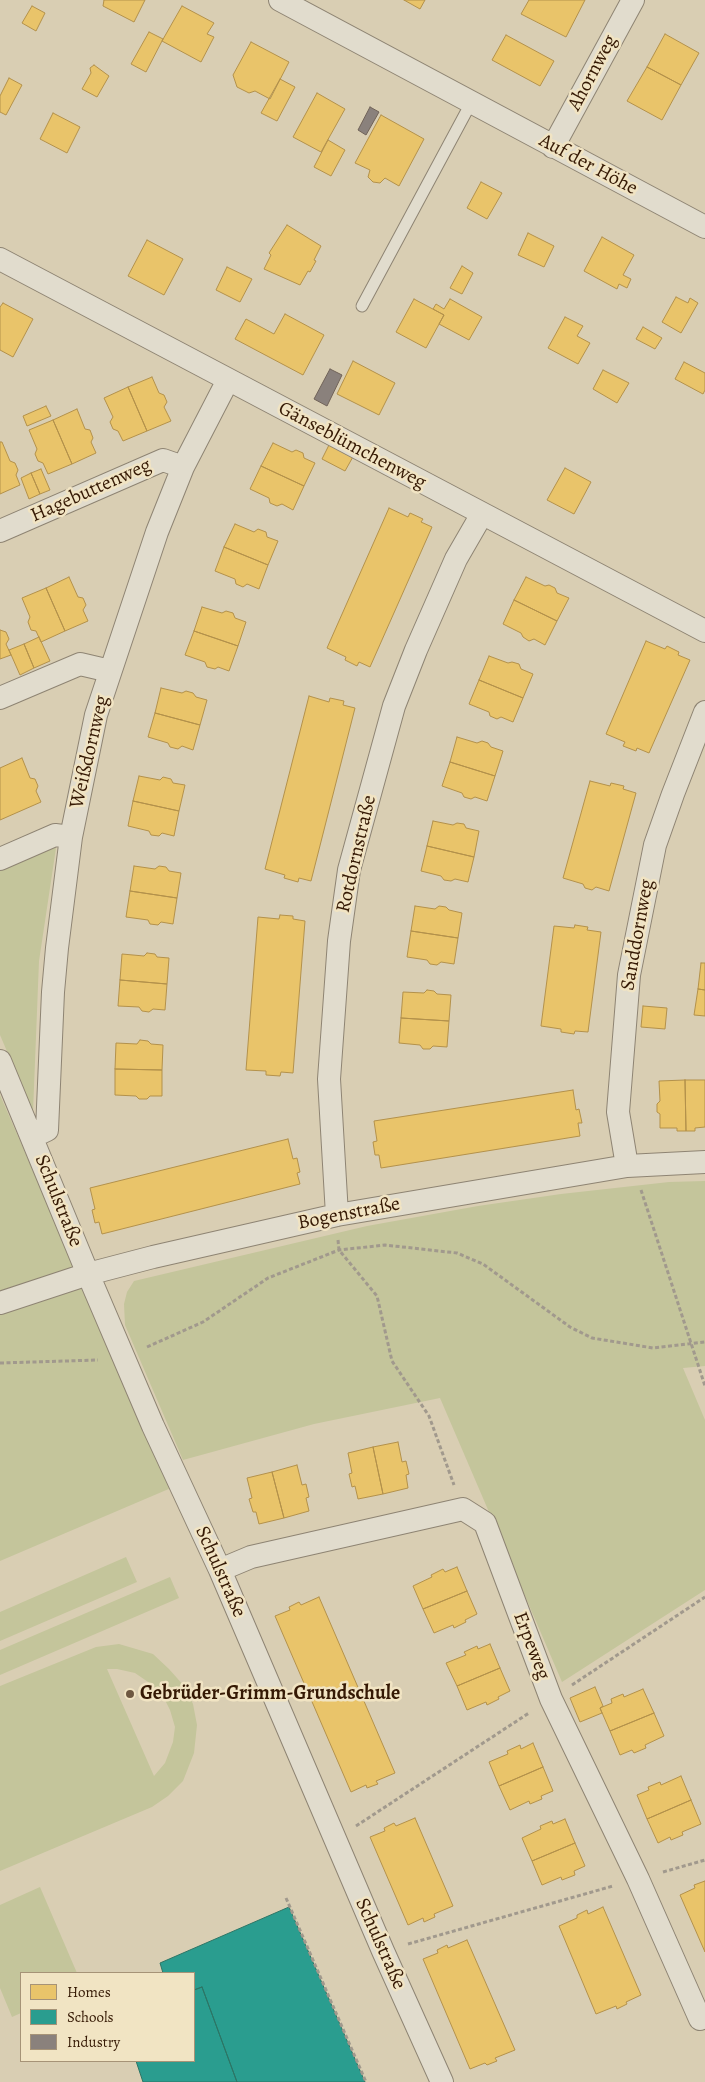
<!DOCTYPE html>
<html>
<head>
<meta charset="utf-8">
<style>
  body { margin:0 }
  #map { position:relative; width:705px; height:2082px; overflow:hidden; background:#d9ceb3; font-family:Alegreya,serif }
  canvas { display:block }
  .legend { position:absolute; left:20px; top:1972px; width:175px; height:90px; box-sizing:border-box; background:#f1e4c3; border:1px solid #a69377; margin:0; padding:6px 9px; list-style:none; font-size:15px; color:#351904 }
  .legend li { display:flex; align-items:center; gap:10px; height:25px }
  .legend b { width:25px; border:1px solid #a69377 }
</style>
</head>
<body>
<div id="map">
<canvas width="705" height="2082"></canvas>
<ul class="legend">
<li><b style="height:14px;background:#e9c46a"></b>Homes</li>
<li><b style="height:14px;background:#2a9d8f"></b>Schools</li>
<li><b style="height:14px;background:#8a817c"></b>Industry</li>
</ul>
</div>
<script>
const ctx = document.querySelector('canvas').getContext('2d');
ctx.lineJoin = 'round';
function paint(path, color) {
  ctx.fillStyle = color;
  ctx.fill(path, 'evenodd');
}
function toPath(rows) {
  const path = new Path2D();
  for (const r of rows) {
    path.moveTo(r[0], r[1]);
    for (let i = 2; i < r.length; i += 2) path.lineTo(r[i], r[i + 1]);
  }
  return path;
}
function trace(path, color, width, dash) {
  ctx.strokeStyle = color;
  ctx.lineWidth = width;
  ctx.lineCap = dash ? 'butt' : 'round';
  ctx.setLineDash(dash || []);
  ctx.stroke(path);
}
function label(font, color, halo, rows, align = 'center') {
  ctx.font = font + ' Alegreya,serif';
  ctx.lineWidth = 5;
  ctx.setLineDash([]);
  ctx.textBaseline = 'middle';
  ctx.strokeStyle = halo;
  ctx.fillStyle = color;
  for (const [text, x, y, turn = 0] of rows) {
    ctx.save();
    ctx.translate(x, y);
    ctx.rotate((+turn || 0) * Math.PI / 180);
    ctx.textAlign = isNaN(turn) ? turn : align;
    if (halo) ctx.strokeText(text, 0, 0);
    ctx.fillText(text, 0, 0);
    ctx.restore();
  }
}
paint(toPath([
  [56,848,39,961,33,1112,0,1035,0,870,50,849],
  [0,1095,171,1488,0,1561],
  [705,1181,705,1366,683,1368,705,1420,705,1590,562,1682,440,1398,314,1424,183,1460,125,1325,124,1304,127,1292,134,1281,367,1226,478,1206,561,1194,669,1182],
  [126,1557,137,1582,0,1641,0,1612],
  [170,1577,179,1598,0,1675,0,1650],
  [119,1644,153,1654,169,1669,185,1687,193,1704,197,1725,194,1753,183,1781,168,1796,152,1807,0,1871,0,1686,96,1647],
  [107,1669,117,1669,135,1673,151,1684,163,1696,170,1710,175,1727,173,1742,165,1763,154,1776],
  [40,1887,77,1973,21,1973,21,2013,12,2017,0,1988,0,1905]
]), '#c4c59b');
const homes = toPath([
  [104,0,145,0,134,22,103,6,104,0],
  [404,0,425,0,420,9,404,0],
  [529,0,585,0,566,37,521,14,529,0],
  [32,6,45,13,36,31,22,23,32,6],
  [182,6,214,23,207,34,214,37,201,62,162,41,182,6],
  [149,32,163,39,146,72,131,64,149,32],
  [665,34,699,53,681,85,647,67,665,34],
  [506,35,554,61,540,86,492,60,506,35],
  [251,42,289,62,270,99,255,91,249,93,237,87,233,75,251,42],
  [94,65,109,76,97,97,82,89,91,73,90,68,94,65],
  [647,67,681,85,662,120,627,101,647,67],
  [9,78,22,85,6,115,0,112,0,96,9,78],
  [280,79,295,87,277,121,261,113,280,79],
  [317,93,345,109,321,152,293,137,317,93],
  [53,113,80,127,67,153,40,139,53,113],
  [381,115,424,139,399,186,385,178,380,183,373,182,368,177,370,170,355,163,381,115],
  [328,140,345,150,331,176,314,167,328,140],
  [481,182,502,193,487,219,467,208,481,182],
  [287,225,321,246,314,260,316,261,310,272,308,271,300,285,264,269,271,255,269,253,287,225],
  [528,233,554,246,544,267,518,255,528,233],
  [602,237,634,255,623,275,631,279,627,288,619,284,617,289,584,271,602,237],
  [147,240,183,259,164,295,128,276,147,240],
  [462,266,473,273,462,294,450,288,462,266],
  [227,267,252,279,240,302,216,290,227,267],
  [676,297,688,303,690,298,698,303,681,333,662,322,676,297],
  [414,299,444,315,426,348,396,332,414,299],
  [450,299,482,317,469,340,439,324,444,315,433,309,436,304,444,309,450,299],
  [3,303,33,319,13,357,0,350,0,307,3,303],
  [285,314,324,335,303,375,235,339,246,319,274,334,285,314],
  [565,317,583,326,577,336,590,343,578,364,548,348,565,317],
  [643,327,662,338,655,349,636,339,643,327],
  [353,361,395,383,379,415,337,394,353,361],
  [684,362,705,373,705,390,703,394,675,379,684,362],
  [603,370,629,383,617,403,593,389,603,370],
  [152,377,159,393,164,395,167,402,164,407,171,421,147,431,128,387,152,377],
  [128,387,147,431,123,441,118,431,113,429,110,422,113,417,104,398,128,387],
  [46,406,51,416,27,426,23,416,46,406],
  [77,409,85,429,90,430,93,438,91,442,96,453,72,464,53,420,77,409],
  [53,420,72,464,48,474,43,463,38,461,35,454,37,449,29,430,53,420],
  [0,442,2,442,10,461,15,463,18,470,16,475,20,485,0,494,0,442],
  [273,443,292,452,296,450,303,453,304,458,315,463,304,486,261,466,273,443],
  [330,443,354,455,345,471,322,459,330,443],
  [261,466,304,486,293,510,282,504,277,506,270,503,269,498,250,489,261,466],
  [565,468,591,482,574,514,547,500,565,468],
  [41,469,50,490,40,494,31,473,41,469],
  [31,473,40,494,29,499,21,478,31,473],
  [389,508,408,517,410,513,423,519,421,522,432,527,370,667,359,662,357,666,345,660,346,657,327,648,389,508],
  [235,524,254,532,258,529,266,532,267,537,278,541,268,565,224,547,235,524],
  [224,547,268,565,259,589,247,584,243,587,236,584,235,579,215,571,224,547],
  [69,577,78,597,83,598,86,605,83,610,88,621,65,631,46,588,69,577],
  [526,577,545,586,549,585,555,588,557,593,569,598,557,621,514,600,526,577],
  [46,588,65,631,41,642,36,631,31,630,28,622,30,617,22,598,46,588],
  [514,600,557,621,545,645,534,639,529,641,523,637,521,633,503,624,514,600],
  [202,607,222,613,226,611,233,613,235,618,246,622,238,646,194,631,202,607],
  [0,630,6,632,9,639,6,644,11,655,0,659,0,630],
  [194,631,238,646,229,671,218,667,215,669,207,667,205,662,185,655,194,631],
  [39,637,50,661,34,668,24,644,39,637],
  [646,641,665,649,667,646,679,652,678,655,690,660,649,753,637,748,636,751,623,746,625,742,606,734,646,641],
  [24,644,34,668,20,675,9,650,24,644],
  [489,656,508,663,512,662,519,664,521,669,533,674,523,698,479,680,489,656],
  [479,680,523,698,513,722,501,717,497,719,490,716,489,712,469,704,479,680],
  [161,688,182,693,186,691,193,693,196,697,207,700,200,725,155,713,161,688],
  [309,696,329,702,330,698,344,701,343,705,355,708,311,881,299,878,298,882,284,878,285,875,265,869,309,696],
  [155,713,200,725,193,750,182,746,178,749,170,747,168,743,148,737,155,713],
  [457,737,477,743,482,741,488,743,491,747,503,751,495,776,450,762,457,737],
  [22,758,30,778,35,779,38,786,36,791,41,802,0,820,0,768,22,758],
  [450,762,495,776,487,801,475,797,471,799,464,797,462,793,442,786,450,762],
  [139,776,160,780,163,777,171,779,173,783,185,785,179,811,133,801,139,776],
  [590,781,610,786,611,783,624,786,623,789,636,793,609,891,596,887,592,890,585,888,583,884,563,878,590,781],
  [133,801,179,811,174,836,162,833,159,836,151,835,149,831,128,826,133,801],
  [433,821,453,825,457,823,464,824,466,828,479,831,474,857,427,846,433,821],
  [427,846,474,857,468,882,455,879,451,881,444,880,441,876,421,871,427,846],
  [134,866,155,869,159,866,166,867,169,871,181,873,177,898,130,891,134,866],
  [130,891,177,898,173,924,161,922,158,925,150,924,148,920,126,917,130,891],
  [415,906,435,909,439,906,446,907,449,910,462,913,458,938,411,931,415,906],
  [280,915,293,916,293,919,305,921,293,1073,281,1072,280,1076,266,1075,266,1071,246,1070,258,917,279,919,280,915],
  [575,925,588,927,587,930,601,932,588,1032,575,1031,574,1034,561,1032,561,1029,541,1026,554,926,574,928,575,925],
  [411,931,458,938,454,964,441,962,437,965,430,964,427,960,407,957,411,931],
  [147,953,155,954,157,957,169,958,167,984,120,980,122,954,144,956,147,953],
  [701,963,705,963,705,990,698,989,701,963],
  [120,980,167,984,165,1010,153,1009,149,1012,142,1011,139,1007,118,1006,120,980],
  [698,989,705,990,705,1016,694,1015,698,989],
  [427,990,434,991,437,994,451,995,449,1021,401,1018,403,992,424,993,427,990],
  [643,1006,667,1008,665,1029,641,1027,643,1006],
  [401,1018,449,1021,447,1047,433,1046,430,1049,423,1049,420,1045,399,1043,401,1018],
  [140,1040,148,1041,151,1044,163,1045,162,1070,115,1069,116,1043,137,1044,140,1040],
  [115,1069,162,1070,162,1096,150,1096,147,1099,139,1099,136,1096,115,1095,115,1069],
  [685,1080,686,1131,677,1131,677,1128,660,1128,660,1114,657,1112,657,1104,660,1101,659,1081,685,1080],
  [685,1080,705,1080,705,1127,695,1128,695,1131,686,1131,685,1080],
  [573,1090,576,1110,579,1109,582,1123,578,1123,580,1136,381,1168,379,1155,375,1155,373,1142,377,1141,374,1121,573,1090],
  [288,1139,293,1159,297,1158,300,1172,297,1173,300,1184,102,1234,99,1222,95,1223,92,1210,95,1209,90,1188,288,1139],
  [398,1442,402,1462,406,1461,409,1474,406,1475,408,1488,383,1494,373,1447,398,1442],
  [373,1447,383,1494,358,1499,355,1486,352,1487,349,1474,352,1473,348,1453,373,1447],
  [297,1465,302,1485,306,1484,309,1497,306,1498,309,1511,284,1518,272,1472,297,1465],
  [272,1472,284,1518,259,1524,256,1512,253,1512,249,1499,252,1498,247,1478,272,1472],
  [457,1567,467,1591,423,1609,413,1586,432,1577,431,1575,443,1569,445,1572,457,1567],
  [467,1591,477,1614,465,1620,466,1622,454,1628,453,1625,434,1633,423,1609,467,1591],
  [319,1597,395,1773,376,1781,378,1784,367,1788,366,1785,351,1792,275,1616,290,1610,289,1607,299,1602,301,1605,319,1597],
  [490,1644,500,1668,457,1686,446,1663,466,1655,464,1652,477,1646,478,1649,490,1644],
  [500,1668,510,1691,498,1697,499,1699,487,1705,486,1702,467,1710,457,1686,500,1668],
  [595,1687,603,1706,600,1708,602,1713,580,1722,570,1698,595,1687],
  [643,1689,654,1713,610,1731,600,1708,612,1703,611,1699,623,1694,624,1697,643,1689],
  [654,1713,664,1736,645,1745,646,1748,634,1753,632,1750,620,1755,610,1731,654,1713],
  [533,1743,543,1767,499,1786,489,1762,508,1754,507,1751,520,1745,521,1749,533,1743],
  [543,1767,553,1791,541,1796,542,1799,530,1804,529,1801,510,1810,499,1786,543,1767],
  [681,1776,691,1800,647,1819,637,1795,649,1790,648,1787,660,1782,661,1785,681,1776],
  [691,1800,701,1824,682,1832,683,1835,671,1840,670,1837,658,1843,647,1819,691,1800],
  [415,1818,453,1906,434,1914,435,1917,424,1922,423,1918,408,1925,370,1837,385,1831,384,1828,394,1823,396,1826,415,1818],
  [565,1819,575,1843,532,1861,522,1838,541,1829,540,1826,552,1821,553,1824,565,1819],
  [575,1843,585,1866,574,1871,575,1875,562,1880,561,1877,542,1885,532,1861,575,1843],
  [705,1881,705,1952,680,1895,695,1888,694,1885,705,1881],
  [603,1907,641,1995,626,2002,627,2004,617,2009,616,2006,596,2014,559,1926,577,1918,577,1915,587,1910,588,1914,603,1907],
  [467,1940,515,2050,495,2058,497,2061,487,2065,485,2063,470,2069,423,1959,438,1953,437,1950,447,1945,448,1948,467,1940]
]);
paint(homes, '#e9c46a');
trace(homes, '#b3914b', 1);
const schools = toPath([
  [289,1907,365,2082,237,2082,202,1987,194,1990,194,1973,163,1973,160,1963,289,1907],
  [202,1987,237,2082,143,2082,136,2061,194,2061,194,1990,202,1987]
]);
paint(schools, '#2a9d8f');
trace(schools, '#2d7565', 1);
const industry = toPath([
  [370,107,379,112,366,135,358,130,370,107],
  [330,369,342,375,327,406,314,399,330,369]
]);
paint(industry, '#8a817c');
trace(industry, '#706258', 1);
const lane = toPath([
  [362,306,471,103]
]);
const street = toPath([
  [280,0,705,227],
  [553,147,633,0],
  [0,259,705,631],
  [0,531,163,460,183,467],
  [0,698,80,664,110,671],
  [0,859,55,835,71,837],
  [0,1061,88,1274,153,1426,220,1570,383,1951,442,2082],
  [32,1137,47,1130,53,992,57,948,71,837,96,715,157,532,183,467,228,380],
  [627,1166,618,1112,629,975,655,845,673,794,705,712],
  [337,1215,329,1079,339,941,349,870,394,706,416,650,456,559,482,514],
  [0,1303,88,1274,153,1257,337,1215,627,1166,705,1162],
  [220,1570,251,1557,463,1509,485,1523,551,1699,638,1879,700,2019]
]);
trace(lane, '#8e8473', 13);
trace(street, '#8e8473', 24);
trace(toPath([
  [641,1190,705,1386],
  [338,1240,339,1250,377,1296,392,1361,429,1416,454,1485],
  [147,1347,203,1322,268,1278,339,1250,385,1245,457,1253,483,1264,570,1327,592,1338,653,1348,705,1342],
  [0,1363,98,1360],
  [572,1685,705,1597],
  [356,1826,529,1713],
  [663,1872,705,1860],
  [286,1898,366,2082],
  [408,1944,613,1886]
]), '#a1998d', 3, [4, 2.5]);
trace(lane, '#e1dccd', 11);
trace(street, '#e1dccd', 22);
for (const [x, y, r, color] of [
  [130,1694,5,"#6e5841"]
]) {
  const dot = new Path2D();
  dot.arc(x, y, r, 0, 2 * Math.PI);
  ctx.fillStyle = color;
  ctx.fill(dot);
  trace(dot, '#f1e4c3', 2);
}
label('20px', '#351904', '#f1e4c3', [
  ["Ahornweg",593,73,-62],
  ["Auf der Höhe",588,165,28],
  ["Gänseblümchenweg",352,446,28],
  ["Hagebuttenweg",91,491,-24],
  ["Weißdornweg",90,752,-77],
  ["Rotdornstraße",357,854,-77],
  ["Sanddornweg",638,935,-80],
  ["Schulstraße",58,1201,68],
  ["Bogenstraße",349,1214,-11],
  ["Schulstraße",220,1572,66],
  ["Erpeweg",531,1646,69],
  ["Schulstraße",380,1944,66]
]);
label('bold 20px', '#351904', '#f1e4c3', [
  ["Gebrüder-Grimm-Grundschule",140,1694]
], 'left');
</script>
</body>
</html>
